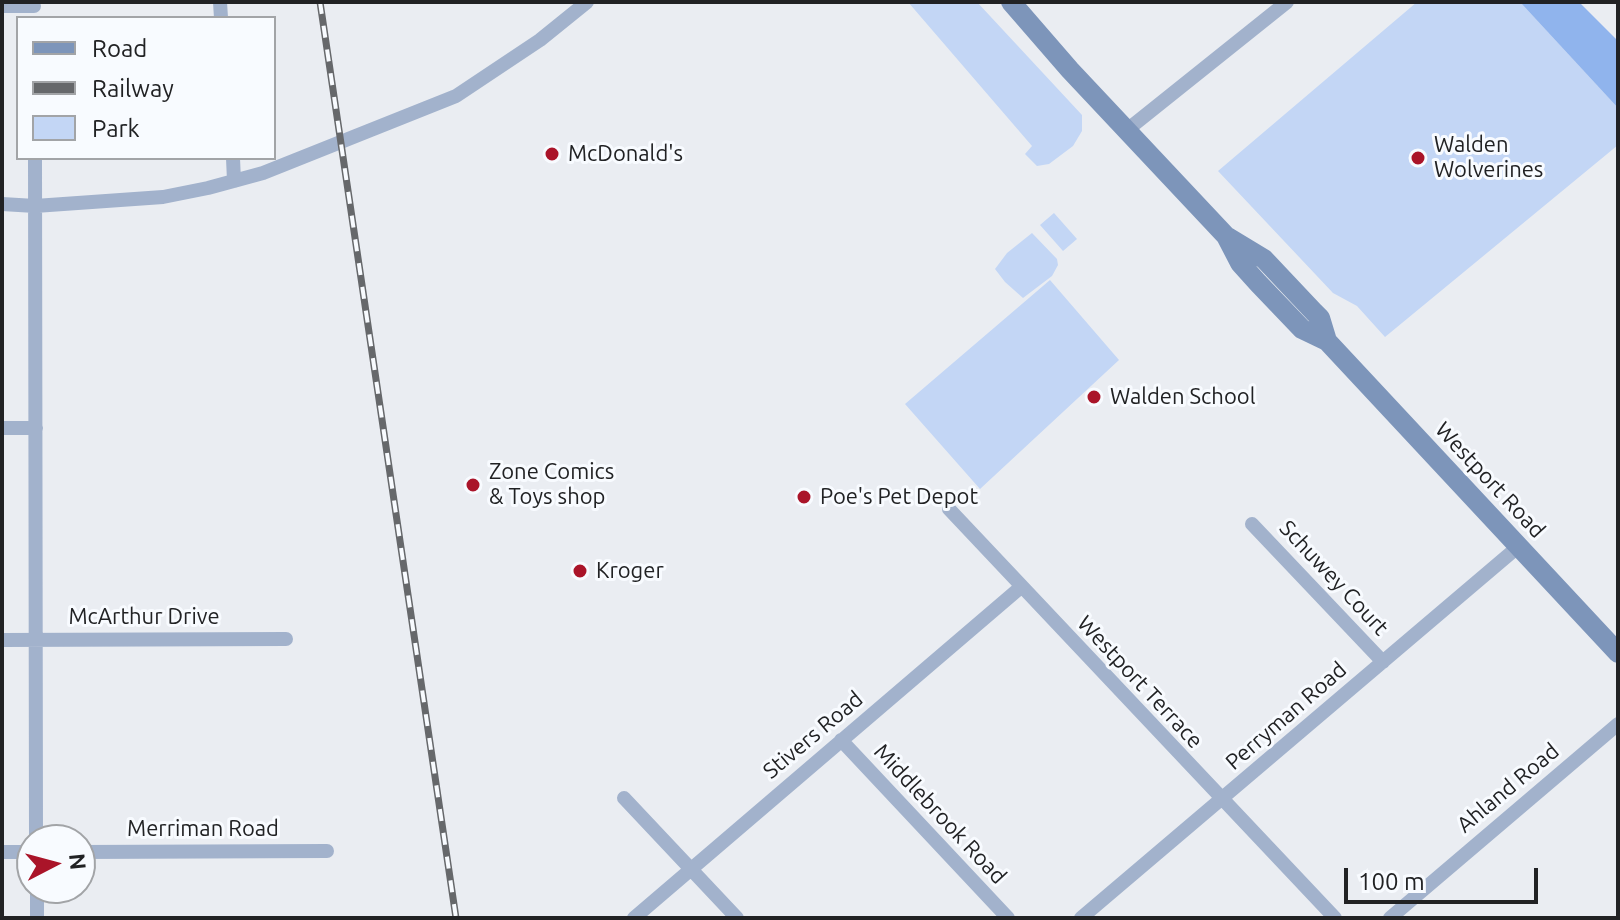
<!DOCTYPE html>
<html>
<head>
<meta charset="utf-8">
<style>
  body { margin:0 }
  #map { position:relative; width:1620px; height:920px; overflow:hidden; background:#eaedf2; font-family:Ubuntu,sans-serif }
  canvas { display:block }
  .frame { position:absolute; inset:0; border:4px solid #212224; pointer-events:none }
  .legend { position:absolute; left:16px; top:16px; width:260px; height:144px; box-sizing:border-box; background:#f8fbff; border:2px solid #a2a4a7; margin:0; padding:10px 14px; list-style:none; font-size:24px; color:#212224 }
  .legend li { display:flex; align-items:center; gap:16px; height:40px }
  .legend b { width:40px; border:2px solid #a2a4a7 }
  .north { position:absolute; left:16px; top:824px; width:80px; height:80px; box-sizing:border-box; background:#f8fbff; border:2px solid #a2a4a7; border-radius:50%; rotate:84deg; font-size:22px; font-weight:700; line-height:32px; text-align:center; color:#212224 }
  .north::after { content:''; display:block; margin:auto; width:28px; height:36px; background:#aa1429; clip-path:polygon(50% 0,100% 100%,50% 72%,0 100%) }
  .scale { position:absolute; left:1344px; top:868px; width:194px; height:36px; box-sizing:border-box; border:4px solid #212224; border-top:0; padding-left:10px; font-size:24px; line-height:28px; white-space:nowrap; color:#212224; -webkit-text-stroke:6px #f8fbff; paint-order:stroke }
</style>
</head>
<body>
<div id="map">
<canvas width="1620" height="920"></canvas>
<div class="frame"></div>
<ul class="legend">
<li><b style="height:10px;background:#7d95ba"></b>Road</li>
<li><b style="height:10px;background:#66686b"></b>Railway</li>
<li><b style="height:22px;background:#c3d6f5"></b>Park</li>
</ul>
<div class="north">N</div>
<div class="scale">100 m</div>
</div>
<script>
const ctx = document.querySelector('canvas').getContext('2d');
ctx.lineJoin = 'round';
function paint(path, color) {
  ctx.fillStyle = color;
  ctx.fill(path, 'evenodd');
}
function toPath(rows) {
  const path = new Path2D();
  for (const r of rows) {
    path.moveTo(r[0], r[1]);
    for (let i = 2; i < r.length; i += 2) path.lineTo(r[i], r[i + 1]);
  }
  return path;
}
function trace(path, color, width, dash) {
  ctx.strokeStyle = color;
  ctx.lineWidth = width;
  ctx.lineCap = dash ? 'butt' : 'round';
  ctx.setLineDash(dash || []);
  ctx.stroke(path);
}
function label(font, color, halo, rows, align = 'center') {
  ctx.font = font + ' Ubuntu,sans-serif';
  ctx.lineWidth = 6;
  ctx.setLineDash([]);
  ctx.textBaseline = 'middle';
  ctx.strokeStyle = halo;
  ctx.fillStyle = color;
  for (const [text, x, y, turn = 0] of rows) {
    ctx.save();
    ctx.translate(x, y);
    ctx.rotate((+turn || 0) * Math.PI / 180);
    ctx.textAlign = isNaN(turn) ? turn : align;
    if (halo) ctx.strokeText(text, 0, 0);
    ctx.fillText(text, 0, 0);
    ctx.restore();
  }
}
paint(toPath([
  [908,2,977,2,1082,115,1082,131,1073,146,1049,164,1037,166,1025,154,1032,146],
  [1417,2,1520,2,1618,108,1618,145,1385,337,1357,306,1333,293,1218,171],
  [1054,213,1077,239,1063,251,1040,225],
  [1032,233,1057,259,1058,265,1052,276,1023,298,1005,282,995,269,1007,253],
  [1050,280,1119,360,980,489,905,404]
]), '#c3d6f5');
paint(toPath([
  [1520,2,1579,2,1618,41,1618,108]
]), '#90b4ed');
trace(toPath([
  [220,2,221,18],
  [2,6,34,6],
  [1127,130,1287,2],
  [35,158,36,840],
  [233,158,234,181],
  [2,204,35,206,163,197,208,188,263,173,456,96,540,40,587,2],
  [2,428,36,428],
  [949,509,1335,918],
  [1252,524,1383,662],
  [2,640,286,639],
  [841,740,1008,918],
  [624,798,737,918],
  [2,852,32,852],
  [80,852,327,851],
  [37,888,37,918],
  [634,918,1021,587],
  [1081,918,1519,546],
  [1390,918,1618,724]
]), '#a2b2cc', 14);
trace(toPath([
  [1011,2,1070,70,1226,236,1264,259,1314,312,1320,318,1327,341],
  [1226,236,1240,263,1258,283,1302,329,1327,341,1618,653]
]), '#7d95ba', 20);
const rail = toPath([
  [320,2,456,918]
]);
trace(rail, '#66686b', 7);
trace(rail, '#f8fbff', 4, [12]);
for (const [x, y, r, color] of [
  [552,154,8,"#aa1429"],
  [1418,158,8,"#aa1429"],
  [1094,397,8,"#aa1429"],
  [473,485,8,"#aa1429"],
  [804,497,8,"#aa1429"],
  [580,571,8,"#aa1429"]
]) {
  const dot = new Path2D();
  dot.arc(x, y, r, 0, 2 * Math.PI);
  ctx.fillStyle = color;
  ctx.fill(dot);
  trace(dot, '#f8fbff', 3);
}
label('22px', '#212224', '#f8fbff', [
  ["Walden",1434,145],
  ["Wolverines",1434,170],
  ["McDonald's",568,154],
  ["Walden School",1110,397],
  ["Zone Comics",489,472],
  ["& Toys shop",489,497],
  ["Poe's Pet Depot",820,497],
  ["Kroger",596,571]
], 'left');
label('22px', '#212224', '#f8fbff', [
  ["Westport Road",1490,480,47],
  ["Schuwey Court",1334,578,47],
  ["McArthur Drive",144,617],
  ["Westport Terrace",1140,682,47],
  ["Perryman Road",1286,716,-41],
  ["Stivers Road",813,735,-40],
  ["Ahland Road",1508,788,-40],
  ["Middlebrook Road",940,814,47],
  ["Merriman Road",203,829]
]);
</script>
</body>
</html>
